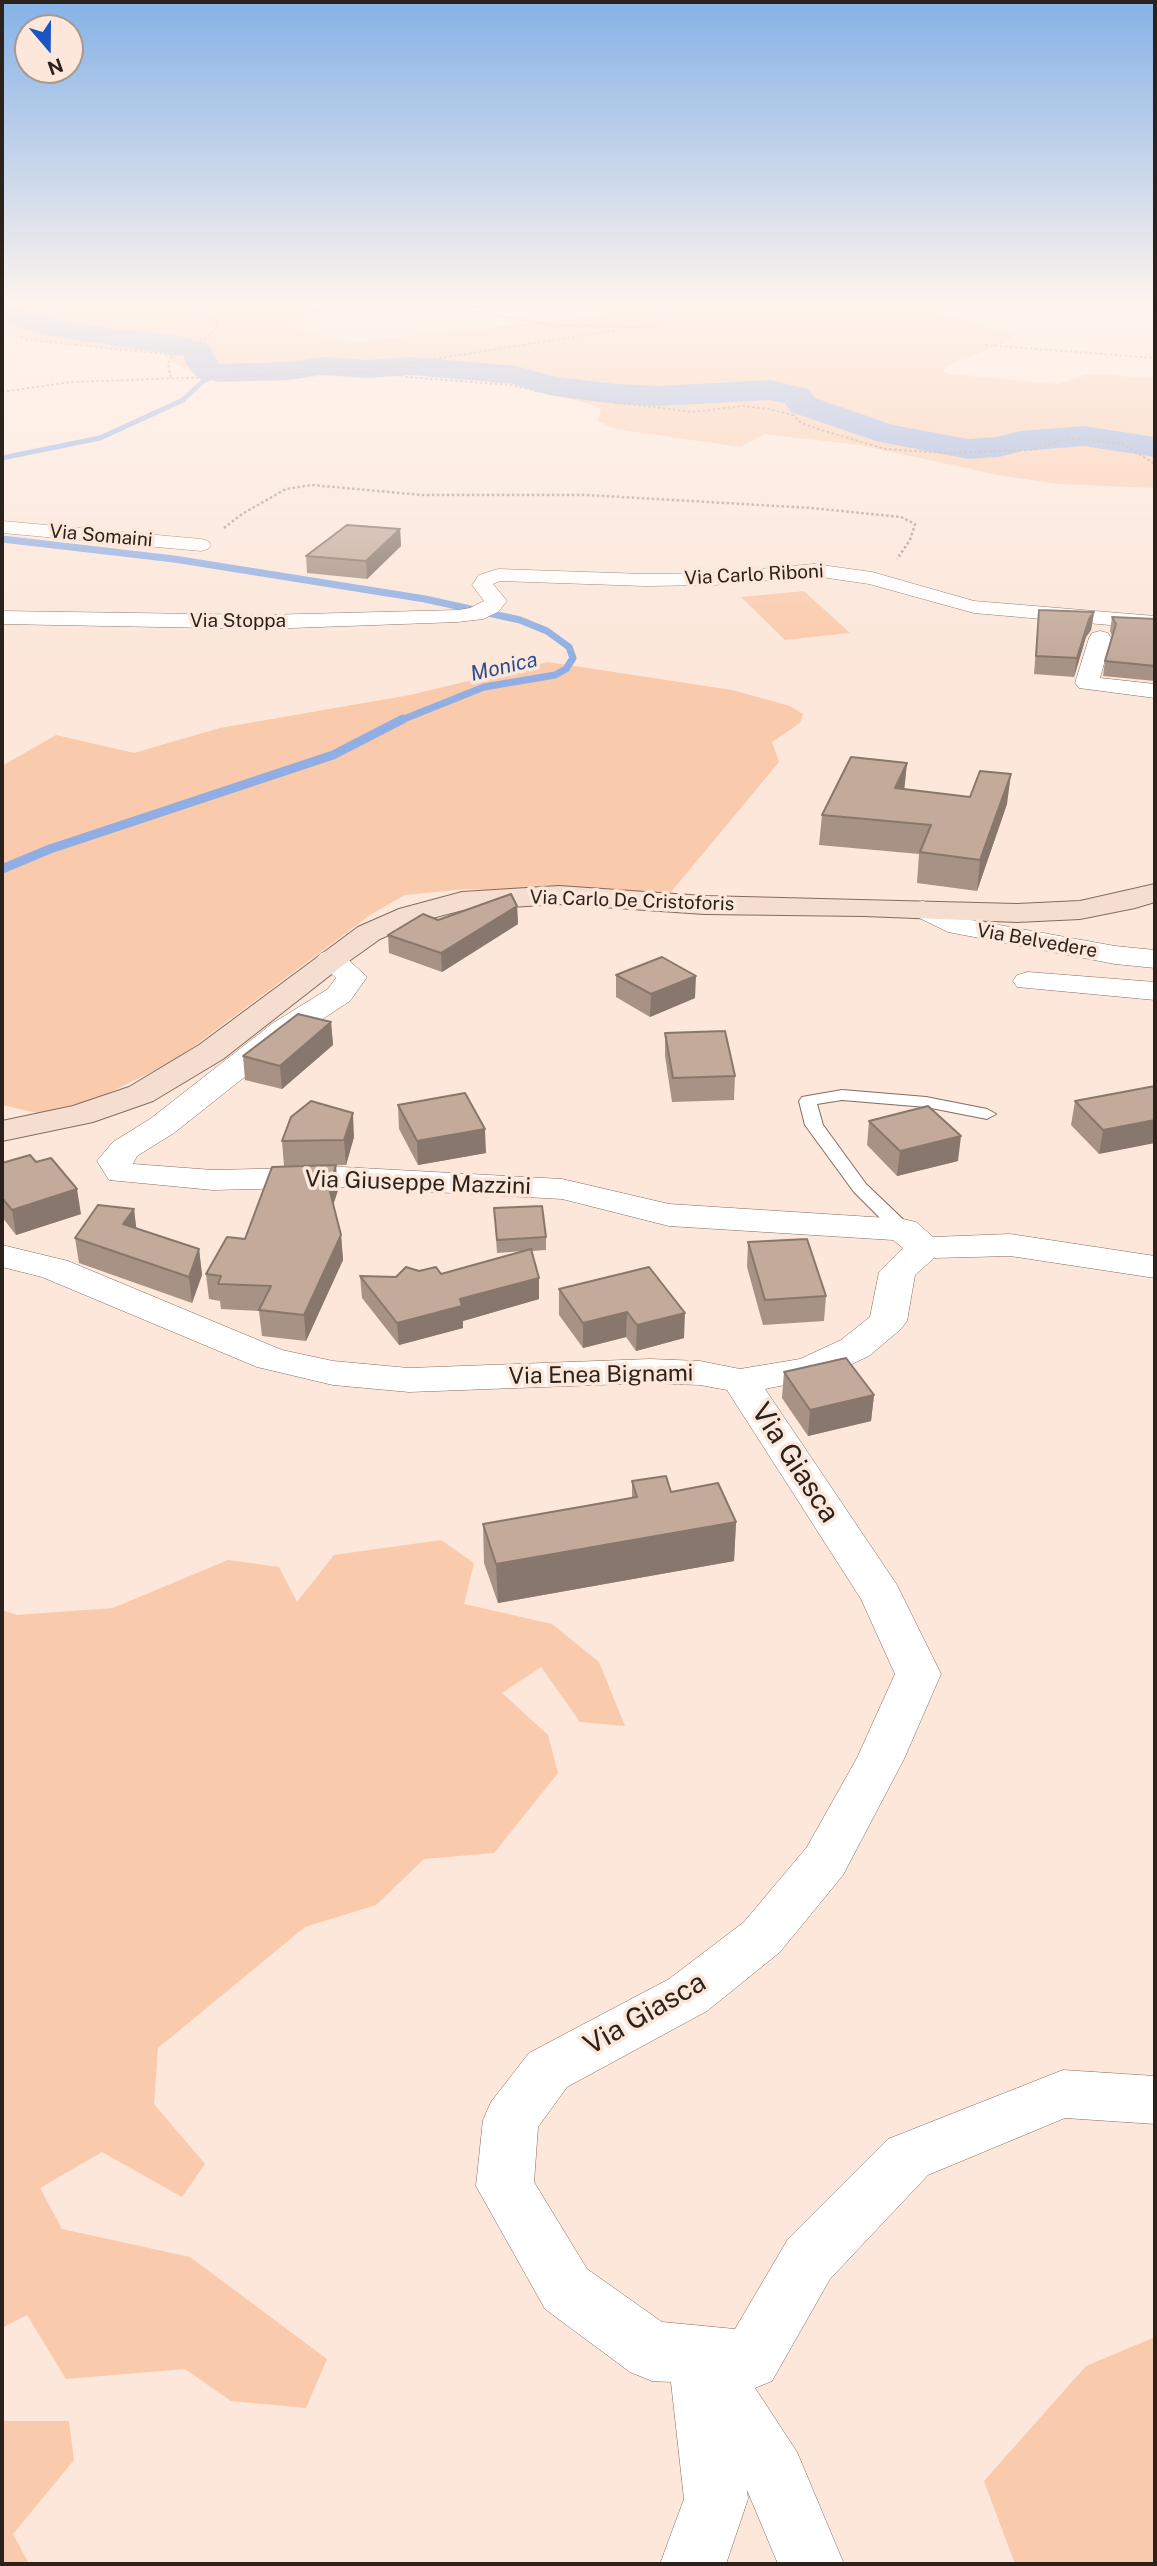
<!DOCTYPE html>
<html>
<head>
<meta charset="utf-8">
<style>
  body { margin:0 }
  #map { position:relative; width:1157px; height:2566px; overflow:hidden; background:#fce7da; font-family:"Public Sans",sans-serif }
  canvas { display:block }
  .frame { position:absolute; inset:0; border:4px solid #2b221c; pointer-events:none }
  .north { position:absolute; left:14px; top:14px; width:70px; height:70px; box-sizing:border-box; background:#fce7da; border:2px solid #a8988e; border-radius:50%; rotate:160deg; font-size:19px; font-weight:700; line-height:28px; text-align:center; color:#2b221c }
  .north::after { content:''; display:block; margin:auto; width:24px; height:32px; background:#1a55c1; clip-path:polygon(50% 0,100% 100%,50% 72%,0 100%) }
</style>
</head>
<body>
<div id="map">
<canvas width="1157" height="2566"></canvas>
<div class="frame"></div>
<div class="north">N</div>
</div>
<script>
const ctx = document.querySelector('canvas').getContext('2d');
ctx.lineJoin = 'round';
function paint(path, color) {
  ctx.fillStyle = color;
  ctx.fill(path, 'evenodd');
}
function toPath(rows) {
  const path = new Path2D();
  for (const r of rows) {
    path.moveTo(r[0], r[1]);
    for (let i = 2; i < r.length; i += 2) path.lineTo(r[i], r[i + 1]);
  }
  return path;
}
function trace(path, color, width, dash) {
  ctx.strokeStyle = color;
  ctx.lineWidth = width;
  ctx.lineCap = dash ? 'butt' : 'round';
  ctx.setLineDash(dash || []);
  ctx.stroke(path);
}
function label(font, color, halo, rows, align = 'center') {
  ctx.font = font + ' "Public Sans",sans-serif';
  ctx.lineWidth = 7;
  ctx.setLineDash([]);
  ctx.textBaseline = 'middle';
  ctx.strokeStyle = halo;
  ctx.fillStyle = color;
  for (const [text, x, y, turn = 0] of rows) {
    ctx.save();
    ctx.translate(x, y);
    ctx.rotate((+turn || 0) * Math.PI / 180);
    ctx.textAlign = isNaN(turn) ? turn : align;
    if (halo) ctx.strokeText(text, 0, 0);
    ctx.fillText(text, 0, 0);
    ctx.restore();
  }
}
paint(toPath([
  [192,300,244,300,261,305,296,309,329,304,347,306,356,310,318,312,283,325,347,343,588,317,607,313,627,300,887,300,1013,334,1012,338,1002,344,945,367,944,372,949,374,1058,384,1089,374,1155,378,1155,488,1060,484,1003,476,859,445,764,434,741,447,615,429,598,421,601,408,580,401,539,393,519,383,430,371,399,368,303,376,197,375,178,366,164,354,37,341,2,328,2,301,82,306],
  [804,591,850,633,785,640,741,597],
  [548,662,732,690,790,706,803,714,800,723,772,742,779,762,666,898,466,889,405,895,370,915,174,1061,106,1094,46,1115,2,1105,2,766,56,735,134,753,220,728,410,695],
  [441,1540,474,1563,464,1604,552,1624,599,1662,625,1726,580,1722,541,1667,502,1693,548,1735,558,1773,494,1853,424,1859,376,1905,305,1927,158,2048,154,2104,205,2164,182,2197,102,2152,40,2188,62,2229,190,2257,327,2359,306,2408,231,2401,185,2369,66,2379,27,2315,2,2328,2,1610,17,1615,113,1608,228,1560,279,1567,297,1602,334,1555],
  [1155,2337,1155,2564,1015,2564,984,2481,1086,2366],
  [2,2421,69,2421,74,2460,13,2534,29,2564,2,2564]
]), '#facaac');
trace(toPath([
  [2,458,100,438,183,400,202,382,219,373]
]), '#90aee3', 5);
trace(toPath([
  [2,539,174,559,425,599,520,620,547,631,569,647,573,658,566,669,555,675,484,687,399,721]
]), '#90aee3', 7);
trace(toPath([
  [2,869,50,849,333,755,403,719]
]), '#90aee3', 9);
paint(toPath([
  [2,303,50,318,119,330,170,334,208,344,219,364,290,362,322,357,368,360,411,357,516,366,552,376,615,384,660,386,770,380,808,389,815,398,893,425,968,439,997,437,1020,431,1084,426,1155,437,1155,457,1084,446,1022,451,999,457,968,459,876,441,791,412,785,403,770,400,660,406,615,404,549,395,513,384,411,375,368,378,322,375,290,380,219,382,198,378,186,364,184,356,45,335,2,321,2,303]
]), '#90aee3');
const lane = toPath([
  [842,1090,926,1097,987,1109,996,1114,987,1119,926,1107,842,1100,817,1104,823,1125,866,1184,910,1226,912,1230,910,1234,896,1234,854,1192,805,1125,799,1101,802,1097,842,1090]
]);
const street = toPath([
  [2,521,201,539,208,541,211,545,208,549,201,551,2,533,2,521],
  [814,564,872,572,974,601,1155,616,1155,629,974,613,869,584,814,576,714,585,645,586,500,581,493,584,507,601,498,612,483,619,458,622,264,629,2,624,2,611,264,615,458,610,470,608,484,601,472,585,479,575,498,569,645,574,714,573,814,564],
  [1100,631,1108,633,1111,638,1100,678,1155,684,1155,698,1079,688,1075,683,1089,638,1092,633,1100,631],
  [923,901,966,919,1115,946,1155,950,1155,968,1115,964,948,932,913,915,909,909,913,903,923,901],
  [331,950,341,953,367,977,350,1001,295,1037,174,1133,137,1156,133,1164,213,1170,342,1167,562,1179,669,1204,903,1219,916,1222,933,1237,1010,1234,1155,1256,1155,1278,1010,1256,934,1258,915,1275,907,1321,901,1329,869,1356,824,1377,765,1389,897,1585,941,1674,904,1759,843,1875,780,1952,707,2011,567,2087,538,2127,534,2182,587,2269,662,2322,735,2329,788,2239,888,2139,1063,2070,1155,2076,1155,2124,1065,2118,928,2175,830,2279,772,2381,755,2388,797,2452,844,2564,778,2564,747,2490,748,2499,726,2564,660,2564,684,2499,671,2382,652,2381,630,2372,545,2309,476,2186,483,2120,491,2102,529,2053,669,1979,744,1922,807,1847,857,1758,895,1674,861,1599,727,1390,700,1385,650,1383,409,1392,333,1385,257,1367,42,1277,2,1267,2,1245,68,1261,282,1350,333,1361,409,1368,650,1359,700,1361,740,1369,800,1359,841,1340,870,1317,879,1272,903,1248,893,1240,669,1226,562,1199,342,1187,213,1190,109,1180,97,1161,113,1142,150,1119,273,1023,328,989,336,978,316,959,321,953,331,950],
  [1028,972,1155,982,1155,1000,1017,987,1013,981,1017,975,1028,972]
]);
const secondary = toPath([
  [1155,884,1155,902,1135,908,1080,919,1017,922,864,916,704,914,559,904,463,910,421,921,380,939,342,966,223,1059,153,1101,93,1122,2,1141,2,1121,73,1106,129,1087,199,1045,358,927,399,909,462,892,559,886,704,896,1017,904,1080,901,1155,884]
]);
trace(lane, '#836c5e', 2);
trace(street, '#836c5e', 1);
trace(secondary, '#836c5e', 2);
trace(toPath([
  [2,300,78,307,195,300],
  [305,300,315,312,459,300],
  [1142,300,1155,307],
  [431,304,552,325,631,327],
  [2,330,29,340,173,355,168,364,171,379],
  [985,345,1155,358],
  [173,355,208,337,217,328,217,322,195,310,195,305,200,300],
  [386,371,407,377,510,385,557,395,692,412,743,406,769,409,793,415,801,423,818,429,885,449,944,453,1032,450,1069,438,1123,444,1155,464],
  [2,392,71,382,386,371,402,364,656,324,679,309,671,300]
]), '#a8988e', 2, [2.5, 2.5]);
trace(toPath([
  [224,528,242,514,286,489,312,485,422,495,587,495,812,508,901,517,915,524,910,540,897,559]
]), '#a8988e', 2.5, [2.5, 2.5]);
paint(lane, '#fff');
paint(street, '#fff');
paint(secondary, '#f5ded0');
paint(toPath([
  [400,529,401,546,367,579,307,573,306,556],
  [1039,610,1094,612,1091,630,1086,637,1074,677,1034,674],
  [1112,617,1155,619,1155,681,1103,676,1105,661,1112,636,1110,631],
  [907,763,904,789,1007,804,977,891,917,883,919,854,819,845,822,815],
  [517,906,518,924,442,972,389,953,388,935,438,920],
  [616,975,695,998,650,1017,616,997],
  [331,1022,333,1045,282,1089,245,1080,243,1056],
  [665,1033,735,1076,734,1100,672,1102,665,1056],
  [1155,1087,1099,1154,1071,1125,1075,1101],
  [398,1105,486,1153,418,1165,399,1129],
  [869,1121,958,1161,897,1176,867,1145],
  [354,1137,346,1165,284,1166,282,1141],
  [2,1163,81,1214,16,1235,2,1217],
  [338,1190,333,1205,341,1235,343,1260,306,1341,262,1336,259,1311,221,1309,220,1301,209,1299,206,1274,245,1239],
  [494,1208,546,1237,546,1250,532,1251,539,1278,539,1299,463,1321,463,1328,399,1345,362,1298,360,1276,396,1277,441,1274,524,1251,497,1253],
  [134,1209,136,1228,199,1249,202,1275,192,1303,79,1263,75,1238],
  [748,1242,826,1296,824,1321,763,1325,747,1267],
  [649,1267,684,1338,636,1351,626,1337,583,1348,559,1315,559,1289],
  [784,1372,874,1395,871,1421,808,1436,782,1398],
  [632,1481,671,1492,736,1522,734,1561,498,1603,484,1563,483,1524,632,1498]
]), '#a89285');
paint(toPath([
  [400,529,401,546,367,579,366,561],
  [1094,612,1091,630,1086,637,1074,677,1077,658,1089,619],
  [907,763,904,792,895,788],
  [1011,774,1007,804,977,891,980,860],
  [517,906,518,924,442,972,441,953],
  [696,976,695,998,650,1017,651,994],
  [331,1022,333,1045,282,1089,280,1066],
  [353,1113,354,1137,346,1165,344,1140],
  [1155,1120,1155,1143,1099,1154,1103,1130],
  [485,1129,486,1153,418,1165,417,1141],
  [961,1136,958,1161,897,1176,900,1151],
  [336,1165,338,1190,331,1212,329,1188],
  [77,1189,81,1214,16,1235,12,1210],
  [134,1209,137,1234,123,1224],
  [341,1235,343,1260,306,1341,304,1315],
  [199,1249,202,1275,192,1303,189,1277],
  [539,1278,539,1299,463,1321,463,1328,399,1345,397,1323,460,1299],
  [627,1312,626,1337,583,1348,583,1323],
  [685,1313,684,1338,636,1351,637,1325],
  [874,1395,871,1421,808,1436,810,1410],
  [736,1522,734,1561,498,1603,496,1564]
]), '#88776c');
const building = toPath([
  [347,525,400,529,366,561,306,556,347,525],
  [1039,610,1094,612,1089,619,1077,658,1036,656,1039,610],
  [1112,617,1155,619,1155,666,1105,661,1116,624,1112,617],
  [851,757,907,763,895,788,970,797,980,771,1011,774,980,860,920,852,931,825,822,815,851,757],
  [511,894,517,906,441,953,388,935,423,914,438,920,511,894],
  [662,957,696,976,651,994,616,975,662,957],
  [298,1014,331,1022,280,1066,243,1056,298,1014],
  [725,1031,735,1076,673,1078,665,1033,725,1031],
  [1155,1086,1155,1120,1103,1130,1075,1101,1155,1086],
  [465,1093,485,1129,417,1141,398,1105,465,1093],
  [311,1101,353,1113,344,1140,282,1141,291,1117,311,1101],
  [928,1106,961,1136,900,1151,869,1121,928,1106],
  [30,1155,36,1162,51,1158,77,1189,12,1210,2,1198,2,1163,30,1155],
  [336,1165,329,1188,341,1235,304,1315,259,1310,271,1286,218,1284,221,1276,206,1274,227,1237,245,1239,272,1167,336,1165],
  [98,1205,134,1209,123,1224,199,1249,189,1277,75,1238,98,1205],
  [542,1206,546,1237,497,1240,494,1208,542,1206],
  [807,1239,826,1296,765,1300,748,1242,807,1239],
  [531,1249,539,1278,460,1299,462,1306,397,1323,360,1276,396,1277,406,1267,419,1271,436,1267,441,1274,531,1249],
  [649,1267,685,1313,637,1325,627,1312,583,1323,559,1289,649,1267],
  [846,1358,874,1395,810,1410,784,1372,846,1358],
  [666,1476,671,1492,718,1483,736,1522,496,1564,483,1524,637,1497,632,1481,666,1476]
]);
paint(building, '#c3aa9b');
trace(building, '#88776c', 2);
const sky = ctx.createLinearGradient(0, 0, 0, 659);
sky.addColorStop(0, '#85b2e6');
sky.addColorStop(0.46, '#fef4ee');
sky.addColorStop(1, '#fef4ee00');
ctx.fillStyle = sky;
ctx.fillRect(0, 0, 1157, 659);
label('19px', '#2b221c', '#fce7da', [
  ["Via Somaini",101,536,5],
  ["Via Carlo Riboni",754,575,-3],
  ["Via Stoppa",238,621],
  ["Via Carlo De Cristoforis",632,901,2],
  ["Via Belvedere",1037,941,10]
]);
label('italic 21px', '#2b4e8e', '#fce7da', [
  ["Monica",504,667,-13]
]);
label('23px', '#2b221c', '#fce7da', [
  ["Via Giuseppe Mazzini",418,1183,2],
  ["Via Enea Bignami",601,1375,-1]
]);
label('28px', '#2b221c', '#fce7da', [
  ["Via Giasca",795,1463,57],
  ["Via Giasca",645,2014,-30]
]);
</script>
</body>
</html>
